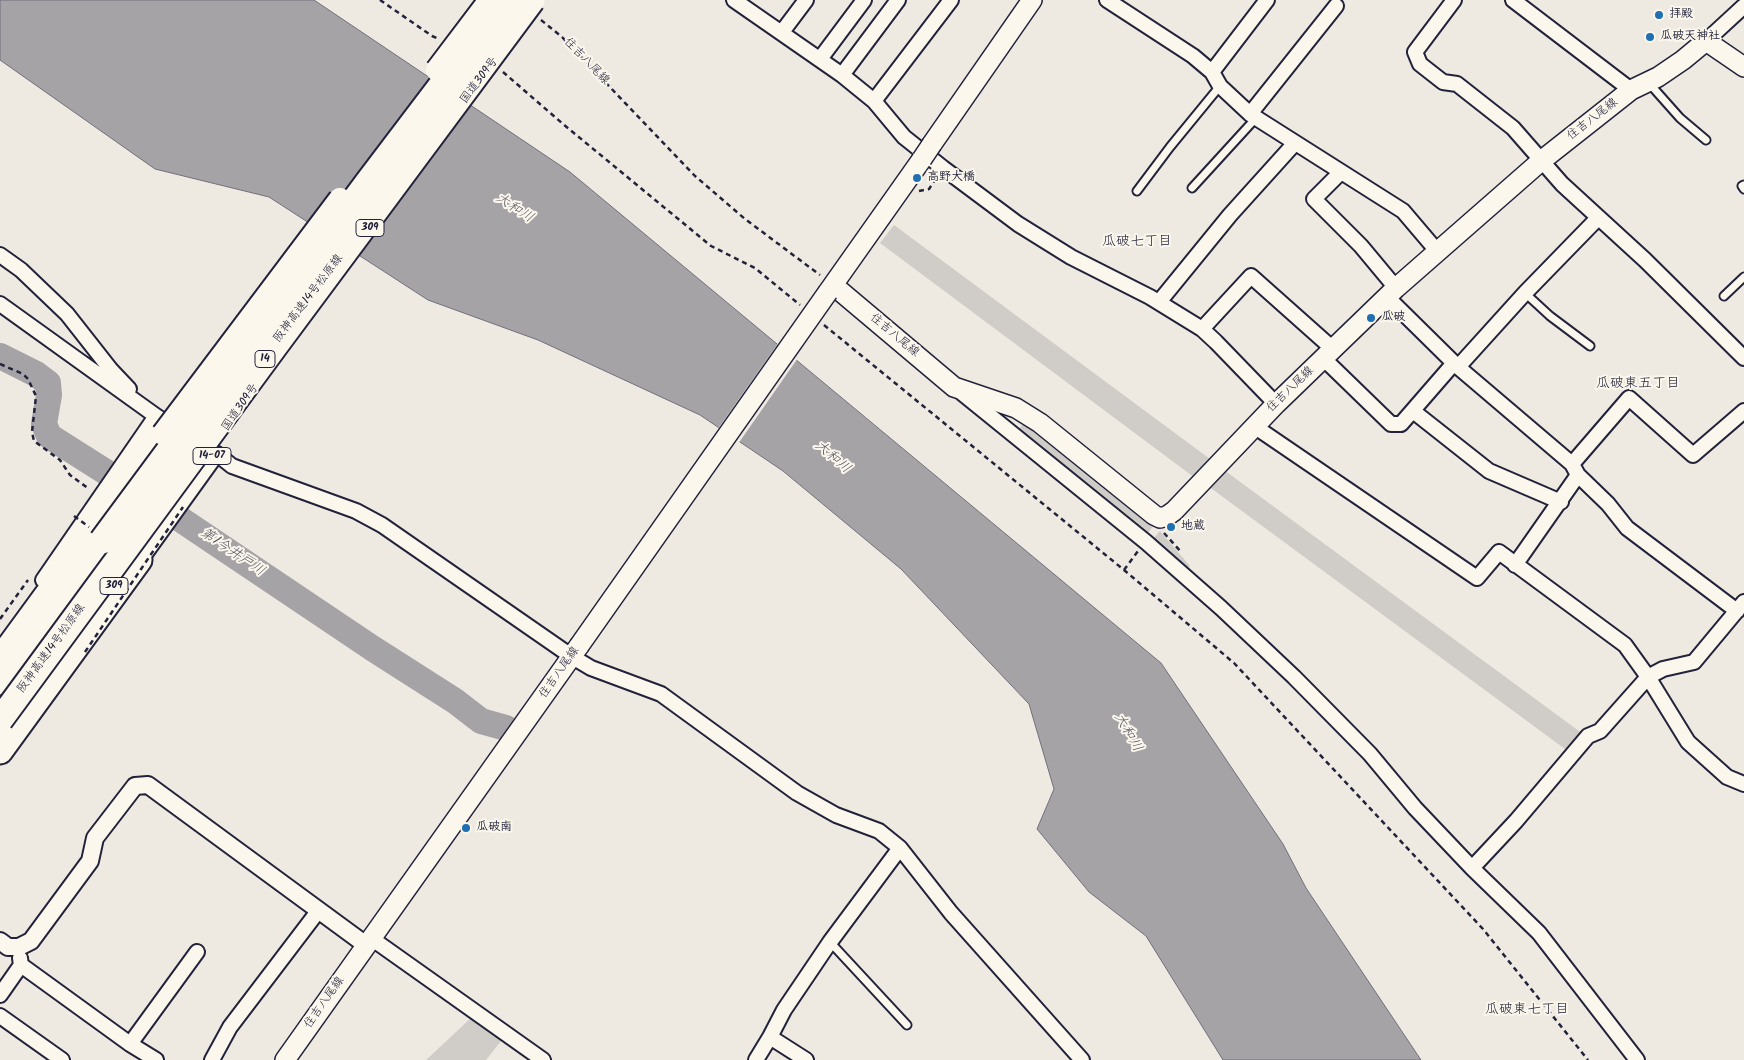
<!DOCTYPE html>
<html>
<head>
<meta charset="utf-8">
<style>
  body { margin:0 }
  canvas { display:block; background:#eeeae2 }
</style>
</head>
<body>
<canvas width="1744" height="1060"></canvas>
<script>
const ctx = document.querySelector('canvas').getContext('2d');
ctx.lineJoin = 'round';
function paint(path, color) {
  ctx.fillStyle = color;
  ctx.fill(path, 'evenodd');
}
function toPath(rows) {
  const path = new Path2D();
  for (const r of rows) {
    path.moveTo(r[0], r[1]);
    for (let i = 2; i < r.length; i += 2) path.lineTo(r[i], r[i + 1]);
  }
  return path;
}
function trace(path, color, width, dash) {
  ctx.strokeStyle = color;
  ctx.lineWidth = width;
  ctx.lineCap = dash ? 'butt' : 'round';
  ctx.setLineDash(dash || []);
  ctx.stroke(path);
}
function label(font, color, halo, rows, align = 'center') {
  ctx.font = font + ' Kalam,"Klee One",sans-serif';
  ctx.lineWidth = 4;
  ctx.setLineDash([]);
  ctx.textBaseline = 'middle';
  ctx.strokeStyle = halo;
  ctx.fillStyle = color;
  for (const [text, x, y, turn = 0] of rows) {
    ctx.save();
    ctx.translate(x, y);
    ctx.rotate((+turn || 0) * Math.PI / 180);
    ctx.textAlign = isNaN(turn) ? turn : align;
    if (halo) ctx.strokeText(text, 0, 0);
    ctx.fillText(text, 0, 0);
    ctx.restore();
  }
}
paint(toPath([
  [894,225,1210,459,1195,478,880,243],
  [1026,420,1155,524,1147,534,1019,429],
  [1224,470,1583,734,1569,752,1208,486],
  [1160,531,1190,566,1187,569,1152,540],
  [471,1018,501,1041,486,1060,426,1060]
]), '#d0cdc9');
const water = toPath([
  [0,0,314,0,570,172,1161,663,1283,844,1306,888,1421,1060,1223,1060,1146,936,1089,892,1037,829,1054,789,1029,704,901,569,783,471,700,415,538,340,428,300,269,197,155,169,0,60,0,0]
]);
paint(water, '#a6a3a7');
trace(water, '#716f7c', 1);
paint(toPath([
  [779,342,798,358,738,444,717,430]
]), '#eeeae2');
trace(toPath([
  [0,356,36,374,48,383,49,395,44,424,49,436,180,519,372,648,455,701,481,721,506,728]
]), '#a6a3a7', 26);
const service = toPath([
  [1648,82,1680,118,1706,140],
  [1744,185,1742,186,1744,189],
  [1192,188,1256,118],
  [1137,191,1170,147,1220,86],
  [1525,293,1550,316,1590,346],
  [1724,296,1744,277],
  [830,942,907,1025]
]);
const minor = toPath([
  [734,0,842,75,874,101,904,137,943,168,1018,224,1071,257,1150,297,1202,329,1216,342,1276,404],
  [1107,0,1193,56,1212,72,1220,86,1250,114,1403,211,1437,251],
  [1454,0,1415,52,1420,64,1443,82,1457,84,1513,128,1562,184,1645,260,1744,358],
  [1513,0,1631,90],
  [782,32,806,0],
  [1706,41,1744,6],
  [820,59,864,0],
  [1212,72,1267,0],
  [842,75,898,0],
  [874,101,951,0],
  [1250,114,1336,6],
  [1341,172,1314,199,1361,246,1396,288],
  [0,255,21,270,67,314,111,370,129,389],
  [1387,297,1458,367,1572,464,1578,475,1608,504,1627,528,1737,611],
  [1159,302,1230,215,1295,143],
  [0,304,156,416,175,428],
  [1202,329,1251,276,1333,349],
  [1323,358,1391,424,1401,424,1454,363],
  [1458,367,1525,293,1598,218],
  [962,393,1146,542,1221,608,1294,677,1370,754,1415,808,1472,868,1539,933,1637,1060],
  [1413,411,1489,471,1561,502],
  [1254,426,1477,578,1499,552,1625,645,1648,677,1688,742,1727,777,1744,784],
  [197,442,217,454,232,466,356,511,382,525,571,656,591,668,661,694,797,793,836,815,879,831,900,848,951,913,1082,1060],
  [1572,464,1629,398,1693,455,1744,411],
  [137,565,217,454],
  [1515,565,1578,475],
  [43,580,156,416],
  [1472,868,1516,821,1588,736,1600,731,1648,677,1663,669,1694,662,1744,602],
  [371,938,543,1060],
  [21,965,130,1044,156,1060],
  [0,995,21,965,20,958],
  [0,1016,62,1060],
  [770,1037,806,1060],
  [130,1044,197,952],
  [212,1060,230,1027,319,910],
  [756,1060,770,1037,784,1010,830,942,900,848]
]);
const tertiary = toPath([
  [0,941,8,947,19,947,31,941,90,861,95,838,135,786,148,785,366,945]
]);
const secondary = toPath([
  [932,144,1032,0],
  [833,285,954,387,1016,408,1040,423,1154,515,1160,518,1167,516,1174,511,1276,404,1396,288,1541,161,1631,90,1658,77,1683,60,1706,41,1744,67],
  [828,292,922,159],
  [285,1060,579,646]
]);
const trunk = toPath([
  [0,657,163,434]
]);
const motorway = toPath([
  [0,682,102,541],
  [0,751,139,560]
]);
trace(service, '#22223b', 11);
trace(minor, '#22223b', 18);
trace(tertiary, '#22223b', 20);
trace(secondary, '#22223b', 22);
trace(trunk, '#22223b', 26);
trace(motorway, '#22223b', 29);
trace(toPath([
  [380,0,432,36,439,39],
  [541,20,562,37,695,176,745,219,820,275],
  [503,72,563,124,711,246,755,268,800,305],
  [919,191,929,189,935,180],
  [824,325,1124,570,1234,663,1483,929,1588,1060],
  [0,364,23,374,28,379,36,396,32,432,34,441,60,460,70,475,89,489],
  [1164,533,1182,553],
  [1124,570,1138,551],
  [0,619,28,580]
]), '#22223b', 2.5, [5, 4]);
trace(service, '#fbf7ec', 7);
trace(minor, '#fbf7ec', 14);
trace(tertiary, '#fbf7ec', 16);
trace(secondary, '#fbf7ec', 19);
trace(trunk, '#fbf7ec', 22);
trace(motorway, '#fbf7ec', 25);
const secondaryBridge = toPath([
  [922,159,932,144],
  [579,646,828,292]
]);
const trunkBridge = toPath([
  [437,70,490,0],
  [163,434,340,199]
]);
const motorwayBridge = toPath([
  [102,541,368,182,506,0],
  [0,720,275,346,532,0]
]);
trace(secondaryBridge, '#22223b', 22, []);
trace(trunkBridge, '#22223b', 26, []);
trace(motorwayBridge, '#22223b', 29, []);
trace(toPath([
  [74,516,89,527],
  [85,652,183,507]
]), '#22223b', 2.5, [5, 4]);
trace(secondaryBridge, '#fbf7ec', 19);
trace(trunkBridge, '#fbf7ec', 22);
trace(motorwayBridge, '#fbf7ec', 25);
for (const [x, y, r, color] of [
  [1659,15,5,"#1f6fb2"],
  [1650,37,5,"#1f6fb2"],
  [917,178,5,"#1f6fb2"],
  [1371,318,5,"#1f6fb2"],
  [1171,527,5,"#1f6fb2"],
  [466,828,5,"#1f6fb2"]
]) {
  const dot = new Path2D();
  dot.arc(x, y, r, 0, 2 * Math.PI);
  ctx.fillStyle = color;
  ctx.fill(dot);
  trace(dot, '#fbf7ec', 2);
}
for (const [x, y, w] of [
  [370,228,28],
  [265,359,20],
  [212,456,38],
  [114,586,28]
]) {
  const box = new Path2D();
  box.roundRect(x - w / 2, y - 8.5, w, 17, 4);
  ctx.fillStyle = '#fbf7ec';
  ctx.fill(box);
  trace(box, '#22223b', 1);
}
label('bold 11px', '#22223b', null, [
  ["309",370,228],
  ["14",265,359],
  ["14-07",212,456],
  ["309",114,586]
]);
label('bold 12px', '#22223b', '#fbf7ec', [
  ["拝殿",1669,15],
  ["瓜破天神社",1660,37],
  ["高野大橋",927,178],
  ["瓜破",1381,318],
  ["地蔵",1181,527],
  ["瓜破南",476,828]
], 'left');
label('12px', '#22223b', '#fbf7ec', [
  ["住吉八尾線",586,62,46],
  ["国道309号",480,81,-53],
  ["住吉八尾線",1593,120,-38],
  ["阪神高速14号松原線",309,299,-53],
  ["住吉八尾線",894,336,40],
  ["住吉八尾線",1291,390,-44],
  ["国道309号",241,408,-55],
  ["阪神高速14号松原線",52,649,-54],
  ["住吉八尾線",560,673,-55],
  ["住吉八尾線",325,1003,-55]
]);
label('italic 14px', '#575666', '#fbf7ec', [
  ["大和川",514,209,33],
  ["大和川",832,458,41],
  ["第1今井戸川",232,553,34],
  ["大和川",1127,733,60]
]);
label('14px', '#22223b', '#fbf7ec', [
  ["瓜破七丁目",1137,243],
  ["瓜破東五丁目",1638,385],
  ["瓜破東七丁目",1527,1011]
]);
</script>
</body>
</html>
